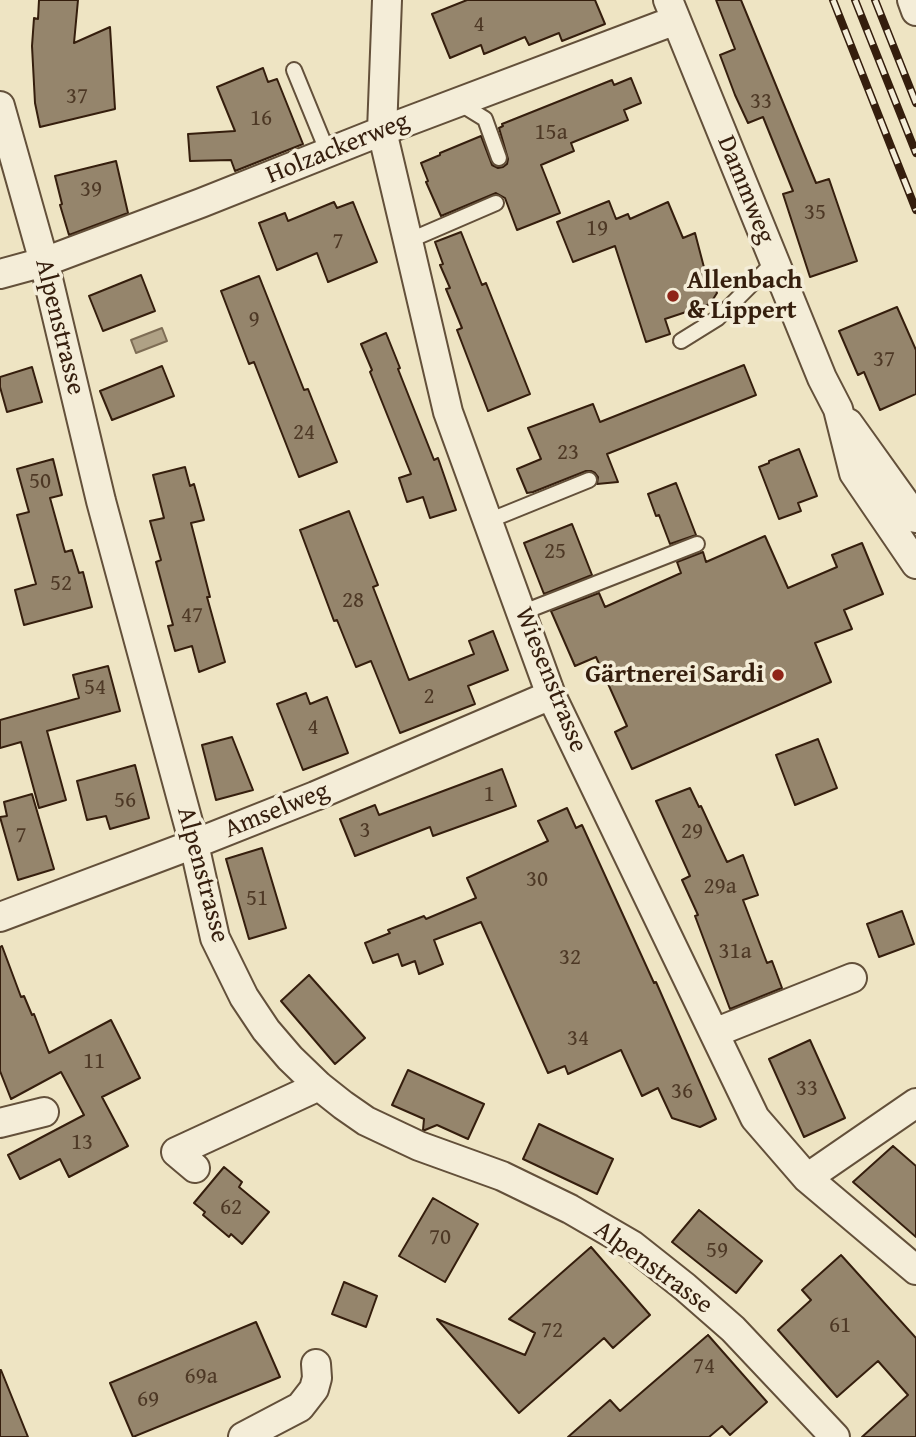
<!DOCTYPE html>
<html>
<head>
<meta charset="utf-8">
<style>
  body { margin:0 }
  canvas { display:block; background:#eee4c3 }
</style>
</head>
<body>
<canvas width="916" height="1437"></canvas>
<script>
const ctx = document.querySelector('canvas').getContext('2d');
ctx.lineJoin = 'round';
function paint(path, color) {
  ctx.fillStyle = color;
  ctx.fill(path, 'evenodd');
}
function toPath(rows) {
  const path = new Path2D();
  for (const r of rows) {
    path.moveTo(r[0], r[1]);
    for (let i = 2; i < r.length; i += 2) path.lineTo(r[i], r[i + 1]);
  }
  return path;
}
function trace(path, color, width, dash) {
  ctx.strokeStyle = color;
  ctx.lineWidth = width;
  ctx.lineCap = dash ? 'butt' : 'round';
  ctx.setLineDash(dash || []);
  ctx.stroke(path);
}
function label(font, color, halo, rows, align = 'center') {
  ctx.font = font + ' "Gentium Book Plus",serif';
  ctx.lineWidth = 7;
  ctx.setLineDash([]);
  ctx.textBaseline = 'middle';
  ctx.strokeStyle = halo;
  ctx.fillStyle = color;
  for (const [text, x, y, turn = 0] of rows) {
    ctx.save();
    ctx.translate(x, y);
    ctx.rotate((+turn || 0) * Math.PI / 180);
    ctx.textAlign = isNaN(turn) ? turn : align;
    if (halo) ctx.strokeText(text, 0, 0);
    ctx.fillText(text, 0, 0);
    ctx.restore();
  }
}
const water = toPath([
  [162,328,167,341,136,353,131,340,162,328]
]);
paint(water, '#afa185');
trace(water, '#7e6d55', 2);
const building = toPath([
  [39,0,78,0,74,43,110,27,115,109,40,127,35,103,32,46,34,18,38,19,39,0],
  [467,0,595,0,605,24,562,41,559,33,529,45,525,37,484,54,481,45,450,58,432,14,467,0],
  [716,0,741,0,816,183,829,179,857,261,810,277,783,194,793,191,763,117,748,123,735,95,720,55,735,49,716,0],
  [263,68,268,82,277,79,303,144,235,171,231,160,190,161,188,134,235,131,217,87,263,68],
  [631,78,641,103,624,110,628,120,571,143,574,151,541,165,560,213,517,230,505,198,496,193,441,216,426,182,428,181,421,163,440,155,440,153,481,136,492,165,498,168,503,167,507,164,508,159,499,128,503,126,502,124,612,80,614,85,631,78],
  [116,161,128,213,69,235,60,205,62,204,55,176,116,161],
  [609,201,616,219,628,214,630,219,668,202,683,238,695,233,706,275,712,278,717,293,710,304,665,319,670,334,646,342,615,246,573,262,557,222,609,201],
  [334,202,337,208,353,202,377,262,328,282,317,253,277,270,259,223,285,213,288,221,334,202],
  [461,232,482,285,486,283,530,394,488,411,457,330,462,328,446,289,450,288,440,265,443,264,435,242,461,232],
  [141,275,155,311,103,331,89,296,141,275],
  [259,276,304,390,308,389,337,462,299,477,254,362,249,364,221,291,259,276],
  [897,307,916,350,916,394,880,410,864,372,858,375,839,331,897,307],
  [386,333,400,368,398,369,434,460,438,458,456,510,430,518,423,497,407,502,399,478,411,474,370,372,372,370,361,344,386,333],
  [744,365,756,395,607,454,618,482,597,484,598,477,595,473,591,471,586,471,533,492,527,493,517,469,541,459,528,428,593,404,600,422,744,365],
  [162,366,174,396,112,420,100,391,162,366],
  [32,367,42,402,7,412,0,387,0,377,32,367],
  [799,449,817,496,798,503,801,511,779,519,759,467,769,463,769,461,799,449],
  [53,459,62,495,50,498,65,552,72,550,79,573,83,572,92,607,24,625,15,590,36,584,17,515,29,512,17,469,53,459],
  [185,467,190,486,194,484,204,520,191,523,210,597,207,597,225,662,199,672,192,646,175,651,168,626,173,625,156,562,161,560,150,521,164,518,153,475,185,467],
  [676,483,696,535,670,544,659,515,656,516,648,494,676,483],
  [349,511,378,585,373,587,409,680,474,654,469,641,493,631,508,670,468,686,475,704,400,733,371,661,356,667,337,620,334,621,300,530,349,511],
  [572,524,592,575,544,594,524,543,572,524],
  [765,536,788,588,837,567,832,555,862,543,883,594,844,610,852,629,815,643,831,682,632,769,615,732,627,726,596,657,575,666,551,611,599,593,605,607,681,573,677,562,703,552,706,562,765,536],
  [108,666,120,711,47,731,66,800,39,808,21,742,0,748,0,720,79,698,73,675,108,666],
  [306,693,310,704,327,697,348,753,303,770,277,704,306,693],
  [232,737,253,790,216,800,202,745,232,737],
  [818,739,837,788,795,805,776,755,818,739],
  [135,765,149,818,110,829,106,816,87,820,77,781,135,765],
  [502,769,516,806,433,836,430,827,355,856,340,819,375,805,379,815,502,769],
  [690,788,699,807,701,806,727,862,743,855,758,895,743,900,767,963,772,961,782,988,730,1009,695,916,698,915,682,880,690,876,656,801,690,788],
  [32,794,54,869,18,880,0,817,7,816,4,802,32,794],
  [567,808,576,828,582,825,654,983,656,982,716,1119,700,1127,672,1118,658,1088,642,1096,621,1050,568,1074,565,1066,548,1073,481,922,434,940,443,964,419,974,415,961,402,966,398,954,373,963,365,943,390,933,388,930,424,916,426,919,476,898,467,878,548,841,538,821,567,808],
  [262,848,286,928,249,939,226,859,262,848],
  [902,911,914,944,879,957,867,924,902,911],
  [2,946,21,997,24,996,32,1015,34,1014,49,1053,111,1020,140,1078,102,1097,128,1146,69,1177,60,1159,20,1179,8,1155,84,1115,61,1072,11,1099,0,1071,0,947,2,946],
  [309,975,365,1038,335,1064,281,1001,309,975],
  [810,1040,845,1118,804,1137,769,1059,810,1040],
  [408,1070,484,1104,468,1139,437,1125,425,1130,423,1130,424,1119,392,1105,408,1070],
  [539,1124,613,1159,597,1194,523,1159,539,1124],
  [893,1146,916,1166,916,1237,853,1182,893,1146],
  [224,1167,242,1182,239,1187,269,1212,242,1244,231,1234,229,1237,203,1215,205,1212,194,1203,224,1167],
  [433,1198,478,1224,445,1282,399,1256,433,1198],
  [699,1210,762,1261,736,1293,672,1242,699,1210],
  [591,1247,650,1315,613,1348,604,1338,519,1413,437,1319,525,1355,535,1333,509,1319,591,1247],
  [841,1255,916,1338,916,1437,862,1437,908,1395,878,1361,837,1397,778,1330,811,1300,802,1290,841,1255],
  [344,1282,377,1296,366,1327,332,1314,344,1282],
  [256,1322,280,1377,133,1437,110,1383,256,1322],
  [708,1335,767,1402,730,1435,722,1426,709,1437,568,1437,610,1400,620,1411,708,1335],
  [0,1370,1,1370,28,1437,0,1437,0,1370]
]);
paint(building, '#95856c');
trace(building, '#351e0d', 2);
const service = toPath([
  [294,70,328,153],
  [459,103,485,119,499,158],
  [408,241,496,203],
  [681,341,718,318,774,262],
  [488,521,589,480],
  [521,613,697,544]
]);
const minor = toPath([
  [387,0,382,131,408,241,448,412,551,695,755,1118,807,1178,916,1270],
  [668,0,822,378,838,409,854,473,916,564],
  [912,0,916,11],
  [0,106,44,262,101,501,194,844,215,938,244,997,266,1030,290,1058,319,1086,343,1105,366,1121,419,1146,502,1176,570,1209,632,1245,685,1287,733,1329,835,1437],
  [0,274,44,262,201,203,382,131,676,20],
  [848,423,916,518],
  [0,917,194,844,315,796,551,695],
  [714,1033,852,978],
  [0,1123,44,1112],
  [195,1168,176,1152,319,1086],
  [807,1178,916,1103],
  [243,1437,300,1407,314,1389,317,1378,316,1364]
]);
trace(service, '#63503a', 18);
trace(minor, '#63503a', 32);
trace(service, '#f4edd8', 14);
trace(minor, '#f4edd8', 28);
const rail = toPath([
  [833,0,916,210],
  [855,0,916,153],
  [875,0,916,103]
]);
trace(rail, '#351e0d', 8);
trace(rail, '#f4edd8', 5, [16]);
for (const [x, y, r, color] of [
  [673,296,7,"#8f2418"],
  [778,675,7,"#8f2418"]
]) {
  const dot = new Path2D();
  dot.arc(x, y, r, 0, 2 * Math.PI);
  ctx.fillStyle = color;
  ctx.fill(dot);
  trace(dot, '#f4edd8', 2.5);
}
label('23px', '#4d3825', null, [
  ["4",479,25],
  ["37",77,97],
  ["33",761,102],
  ["16",261,119],
  ["15a",551,133],
  ["39",91,190],
  ["35",815,213],
  ["19",597,229],
  ["7",338,242],
  ["9",254,320],
  ["37",884,360],
  ["24",304,433],
  ["23",568,453],
  ["50",40,482],
  ["25",555,552],
  ["52",61,584],
  ["28",353,601],
  ["47",192,616],
  ["54",95,688],
  ["2",429,697],
  ["4",313,728],
  ["1",489,795],
  ["56",125,801],
  ["3",365,831],
  ["29",692,832],
  ["7",21,836],
  ["30",537,880],
  ["29a",720,887],
  ["51",257,899],
  ["31a",735,952],
  ["32",570,958],
  ["34",578,1039],
  ["11",94,1062],
  ["33",807,1089],
  ["36",682,1092],
  ["13",82,1143],
  ["62",231,1208],
  ["70",440,1238],
  ["59",717,1251],
  ["61",840,1326],
  ["72",552,1331],
  ["74",704,1367],
  ["69a",201,1377],
  ["69",148,1400]
]);
label('26px', '#351e0d', '#f4edd8', [
  ["Holzackerweg",338,149,-22],
  ["Dammweg",745,190,68],
  ["Alpenstrasse",59,327,76],
  ["Wiesenstrasse",550,680,68],
  ["Amselweg",277,811,-22],
  ["Alpenstrasse",202,875,75],
  ["Alpenstrasse",653,1268,36]
]);
label('bold 26px', '#351e0d', '#f4edd8', [
  ["Allenbach",687,281],
  ["& Lippert",687,311],
  ["Gärtnerei Sardi",764,675,"right"]
], 'left');
</script>
</body>
</html>
